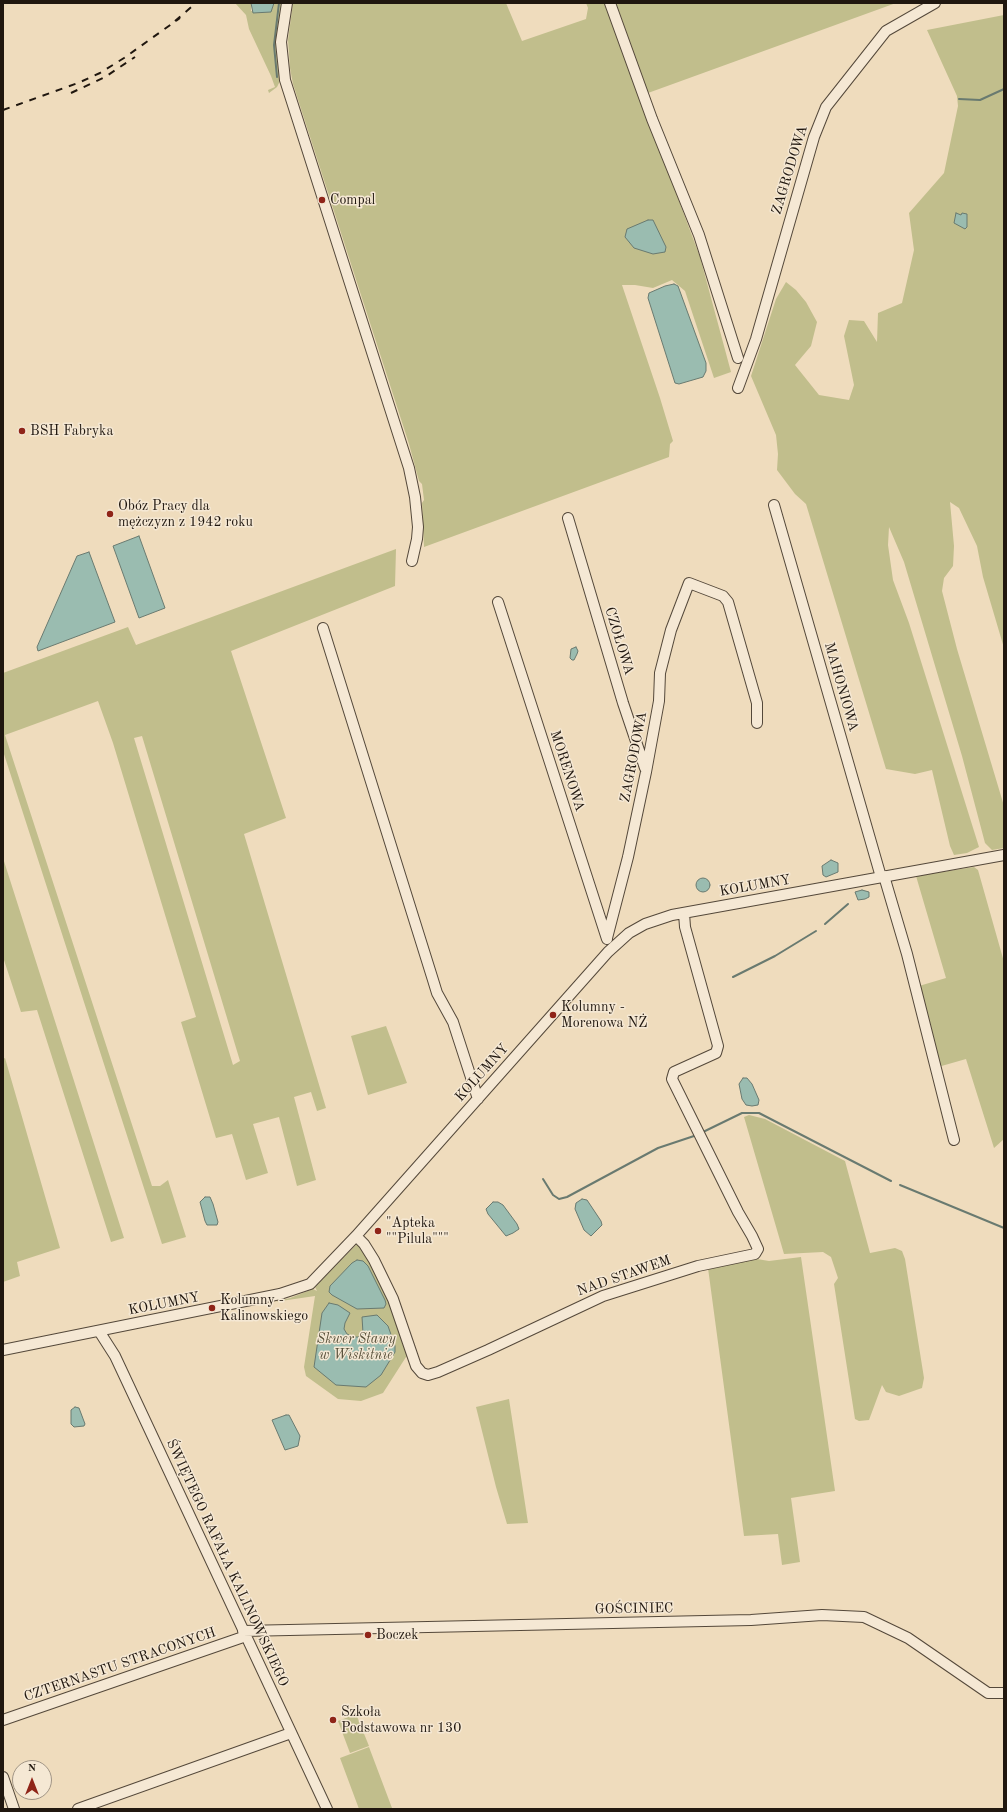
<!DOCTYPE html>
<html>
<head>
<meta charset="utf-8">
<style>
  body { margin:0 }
  #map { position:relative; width:1007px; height:1812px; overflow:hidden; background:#efdcbd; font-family:"Old Standard TT",serif }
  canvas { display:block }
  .frame { position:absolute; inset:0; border:4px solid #20170f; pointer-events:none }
  .north { position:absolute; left:12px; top:1760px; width:40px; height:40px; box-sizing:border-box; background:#f5e8d4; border:1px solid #a09485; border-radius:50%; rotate:0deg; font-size:11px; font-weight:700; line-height:16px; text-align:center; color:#20170f }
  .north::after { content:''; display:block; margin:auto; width:14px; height:18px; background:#8f2418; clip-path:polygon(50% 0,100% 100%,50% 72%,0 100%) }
</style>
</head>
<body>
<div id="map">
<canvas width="1007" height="1812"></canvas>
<div class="frame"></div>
<div class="north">N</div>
</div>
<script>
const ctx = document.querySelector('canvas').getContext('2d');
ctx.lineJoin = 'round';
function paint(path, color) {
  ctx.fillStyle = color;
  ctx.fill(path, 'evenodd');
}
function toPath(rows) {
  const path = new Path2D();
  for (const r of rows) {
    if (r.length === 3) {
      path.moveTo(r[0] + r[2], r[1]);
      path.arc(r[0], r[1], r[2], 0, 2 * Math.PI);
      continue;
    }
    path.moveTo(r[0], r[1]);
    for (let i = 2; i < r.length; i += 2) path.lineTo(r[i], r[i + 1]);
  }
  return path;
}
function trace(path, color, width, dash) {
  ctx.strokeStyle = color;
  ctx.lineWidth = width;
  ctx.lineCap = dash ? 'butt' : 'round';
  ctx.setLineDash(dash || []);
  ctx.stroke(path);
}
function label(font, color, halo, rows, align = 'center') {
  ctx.font = font + ' "Old Standard TT",serif';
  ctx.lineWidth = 3;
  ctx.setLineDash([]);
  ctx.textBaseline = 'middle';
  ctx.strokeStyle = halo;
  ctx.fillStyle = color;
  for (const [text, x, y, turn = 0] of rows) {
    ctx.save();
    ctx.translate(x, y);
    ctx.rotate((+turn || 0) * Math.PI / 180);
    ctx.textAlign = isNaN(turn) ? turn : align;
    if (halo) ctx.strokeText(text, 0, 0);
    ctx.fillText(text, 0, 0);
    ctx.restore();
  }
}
paint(toPath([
  [235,3,251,3,251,11,271,12,274,3,283,3,278,33,280,81,277,87,269,93,268,90,275,87,271,76,249,29,246,15],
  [293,3,506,3,522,41,586,19,588,8,586,3,605,3,700,257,731,372,714,378,685,291,672,280,653,288,635,285,622,285,660,398,673,441,670,444,669,457,424,547,422,503,424,500,422,484,419,481,409,444,293,84,290,68,288,40],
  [616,3,896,3,648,93],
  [1004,15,1004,648,983,577,977,546,959,508,950,502,954,546,953,566,944,578,942,591,957,649,1004,806,1004,848,992,850,985,843,962,756,904,562,889,527,888,545,893,580,909,623,979,847,967,853,954,855,950,846,932,770,915,774,886,769,806,504,795,494,777,470,778,454,776,435,751,376,776,299,786,282,796,290,806,302,817,322,811,346,795,365,819,395,849,400,854,385,844,336,849,320,864,321,877,342,878,313,902,303,914,250,909,213,944,173,958,106,957,96,927,30],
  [396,549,395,586,231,651,286,818,244,834,326,1108,317,1111,311,1092,294,1097,316,1180,297,1186,279,1117,253,1124,268,1173,246,1180,232,1134,216,1138,181,1022,196,1017,113,743,98,701,5,735,152,1186,160,1186,168,1180,186,1237,162,1244,3,751,3,673,128,627,136,645],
  [142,736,240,1061,233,1065,134,738],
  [3,858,124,1238,111,1242,37,1010,21,1012,3,957],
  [974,867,978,870,1004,962,1004,1139,994,1148,966,1059,938,1067,919,986,946,978,916,876],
  [386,1026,407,1083,368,1095,351,1036],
  [5,1058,60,1248,17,1262,20,1276,3,1282,3,1059],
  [749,1115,765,1119,845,1161,870,1253,895,1248,902,1251,905,1259,924,1378,922,1388,899,1396,886,1392,882,1385,869,1420,859,1421,855,1419,834,1284,838,1278,831,1257,823,1252,784,1254,744,1117],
  [356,1245,363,1246,390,1296,408,1357,406,1357,383,1393,361,1401,338,1399,306,1376,304,1367,315,1296,274,1302,290,1298,313,1289,317,1291,315,1287],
  [801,1257,835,1491,791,1498,800,1562,782,1565,778,1534,744,1536,708,1268,728,1262,757,1259,769,1261],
  [509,1399,528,1523,507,1524,496,1487,476,1407],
  [356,1714,369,1746,350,1753,338,1721],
  [369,1747,392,1808,390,1809,359,1809,340,1758]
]), '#c1be8c');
const water = toPath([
  [251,3,274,3,271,12,253,13,251,3],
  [956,213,961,215,962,213,967,214,967,227,965,229,954,223,956,213],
  [648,220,653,220,666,247,665,252,653,254,634,248,625,237,627,229,648,220],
  [674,284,678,286,706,363,706,371,703,377,679,384,675,383,648,298,649,293,665,286,674,284],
  [139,536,165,608,139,618,113,546,139,536],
  [89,552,115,622,38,651,37,647,77,556,89,552],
  [576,647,578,651,577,654,574,660,572,660,570,658,571,649,576,647],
  [831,860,838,863,838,872,826,877,823,875,822,866,831,860],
  [703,885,7],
  [862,890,869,892,869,897,865,899,858,900,855,892,862,890],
  [743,1078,747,1078,752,1084,759,1100,758,1105,752,1106,746,1105,742,1099,739,1084,743,1078],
  [205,1197,210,1197,213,1204,218,1222,217,1225,207,1225,205,1221,200,1202,205,1197],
  [582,1199,587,1200,601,1221,602,1225,591,1236,584,1230,575,1209,576,1203,582,1199],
  [493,1202,498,1202,503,1205,517,1224,519,1229,513,1233,506,1236,488,1214,486,1209,493,1202],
  [357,1260,363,1261,368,1266,385,1300,386,1304,384,1308,357,1309,332,1295,329,1292,330,1286,352,1263,357,1260],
  [329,1303,338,1305,350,1313,345,1323,344,1329,347,1334,353,1337,360,1337,363,1333,362,1317,377,1315,388,1326,395,1346,395,1352,381,1375,366,1387,336,1385,314,1367,322,1313,329,1303],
  [75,1407,79,1408,85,1424,84,1426,74,1427,71,1424,71,1410,75,1407],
  [286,1415,289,1415,300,1436,298,1446,285,1450,272,1420,286,1415]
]);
paint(water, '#9abcb0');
trace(water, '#697a70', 1);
trace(toPath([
  [277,77,274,45,279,3],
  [959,99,980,100,1004,89],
  [825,924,848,904],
  [733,977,775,956,816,931],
  [703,1132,742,1113,759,1113,891,1181],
  [543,1179,553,1195,559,1199,567,1197,658,1148,694,1136],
  [900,1185,1004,1228]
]), '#697a70', 2);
const minor = toPath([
  [287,3,281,42,285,80,409,468,415,497,418,527,417,539,412,561],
  [610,3,652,119,699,235,738,358],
  [738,388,756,339,814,137,826,107,886,31,935,3],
  [774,505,881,877],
  [568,518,623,703,645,768],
  [498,602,607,939],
  [323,628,433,980,437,993,453,1022,478,1099],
  [884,876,907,954,954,1140],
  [607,938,628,857,646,772,659,701,660,673,671,630,689,583,723,596,728,602,757,703,757,723],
  [356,1236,364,1244,374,1260,393,1299,416,1366,422,1373,428,1375,438,1372,488,1350,603,1296,698,1266,755,1254,758,1249,752,1236,738,1212,672,1079,674,1072,716,1053,718,1046,685,927,684,913],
  [99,1331,115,1356,327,1809],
  [3,1350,280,1294,310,1284,356,1236,608,952,629,933,645,924,672,915,1004,855],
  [243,1631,751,1620,822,1615,864,1617,908,1638,988,1693,1004,1693],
  [3,1720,246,1636],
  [3,1777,14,1809],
  [78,1809,291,1733]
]);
trace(minor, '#54483a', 12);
trace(minor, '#f5e8d4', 10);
trace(toPath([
  [175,21,196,3],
  [71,93,105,77,135,57],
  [3,110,78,83,100,73,124,58,180,18]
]), '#20170f', 2, [7, 7]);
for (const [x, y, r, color] of [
  [322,200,4,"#8f2418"],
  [22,431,4,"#8f2418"],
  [110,514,4,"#8f2418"],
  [553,1015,4,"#8f2418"],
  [378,1231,4,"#8f2418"],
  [212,1308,4,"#8f2418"],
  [368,1635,4,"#8f2418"],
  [333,1720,4,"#8f2418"]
]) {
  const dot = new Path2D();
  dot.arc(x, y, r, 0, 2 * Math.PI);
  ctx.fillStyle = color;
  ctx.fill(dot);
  trace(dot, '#f5e8d4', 1.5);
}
label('14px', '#20170f', '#f5e8d4', [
  ["ZAGRODOWA",790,170,-73],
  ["CZOŁOWA",619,641,73],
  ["MAHONIOWA",841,687,74],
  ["ZAGRODOWA",634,757,-79],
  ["MORENOWA",567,771,72],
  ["KOLUMNY",755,886,-10],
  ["KOLUMNY",482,1073,-48],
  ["NAD STAWEM",624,1276,-19],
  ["KOLUMNY",164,1304,-11],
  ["ŚWIĘTEGO RAFAŁA KALINOWSKIEGO",227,1563,65],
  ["GOŚCINIEC",634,1609,-1],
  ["CZTERNASTU STRACONYCH",120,1665,-19]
]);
label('14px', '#20170f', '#f5e8d4', [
  ["Compal",330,200],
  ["BSH Fabryka",30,431],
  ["Obóz Pracy dla",118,506],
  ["mężczyzn z 1942 roku",118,522],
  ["Kolumny -",561,1007],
  ["Morenowa NŻ",561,1023],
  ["\"Apteka",386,1223],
  ["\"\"Pilula\"\"\"",386,1239],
  ["Kolumny -",220,1300],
  ["Kalinowskiego",220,1316],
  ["Boczek",376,1635],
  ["Szkoła",341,1712],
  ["Podstawowa nr 130",341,1728]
], 'left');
label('italic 14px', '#58513b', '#f5e8d4', [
  ["Skwer Stawy",356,1339],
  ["w Wiskitnie",356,1355]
]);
</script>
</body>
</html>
